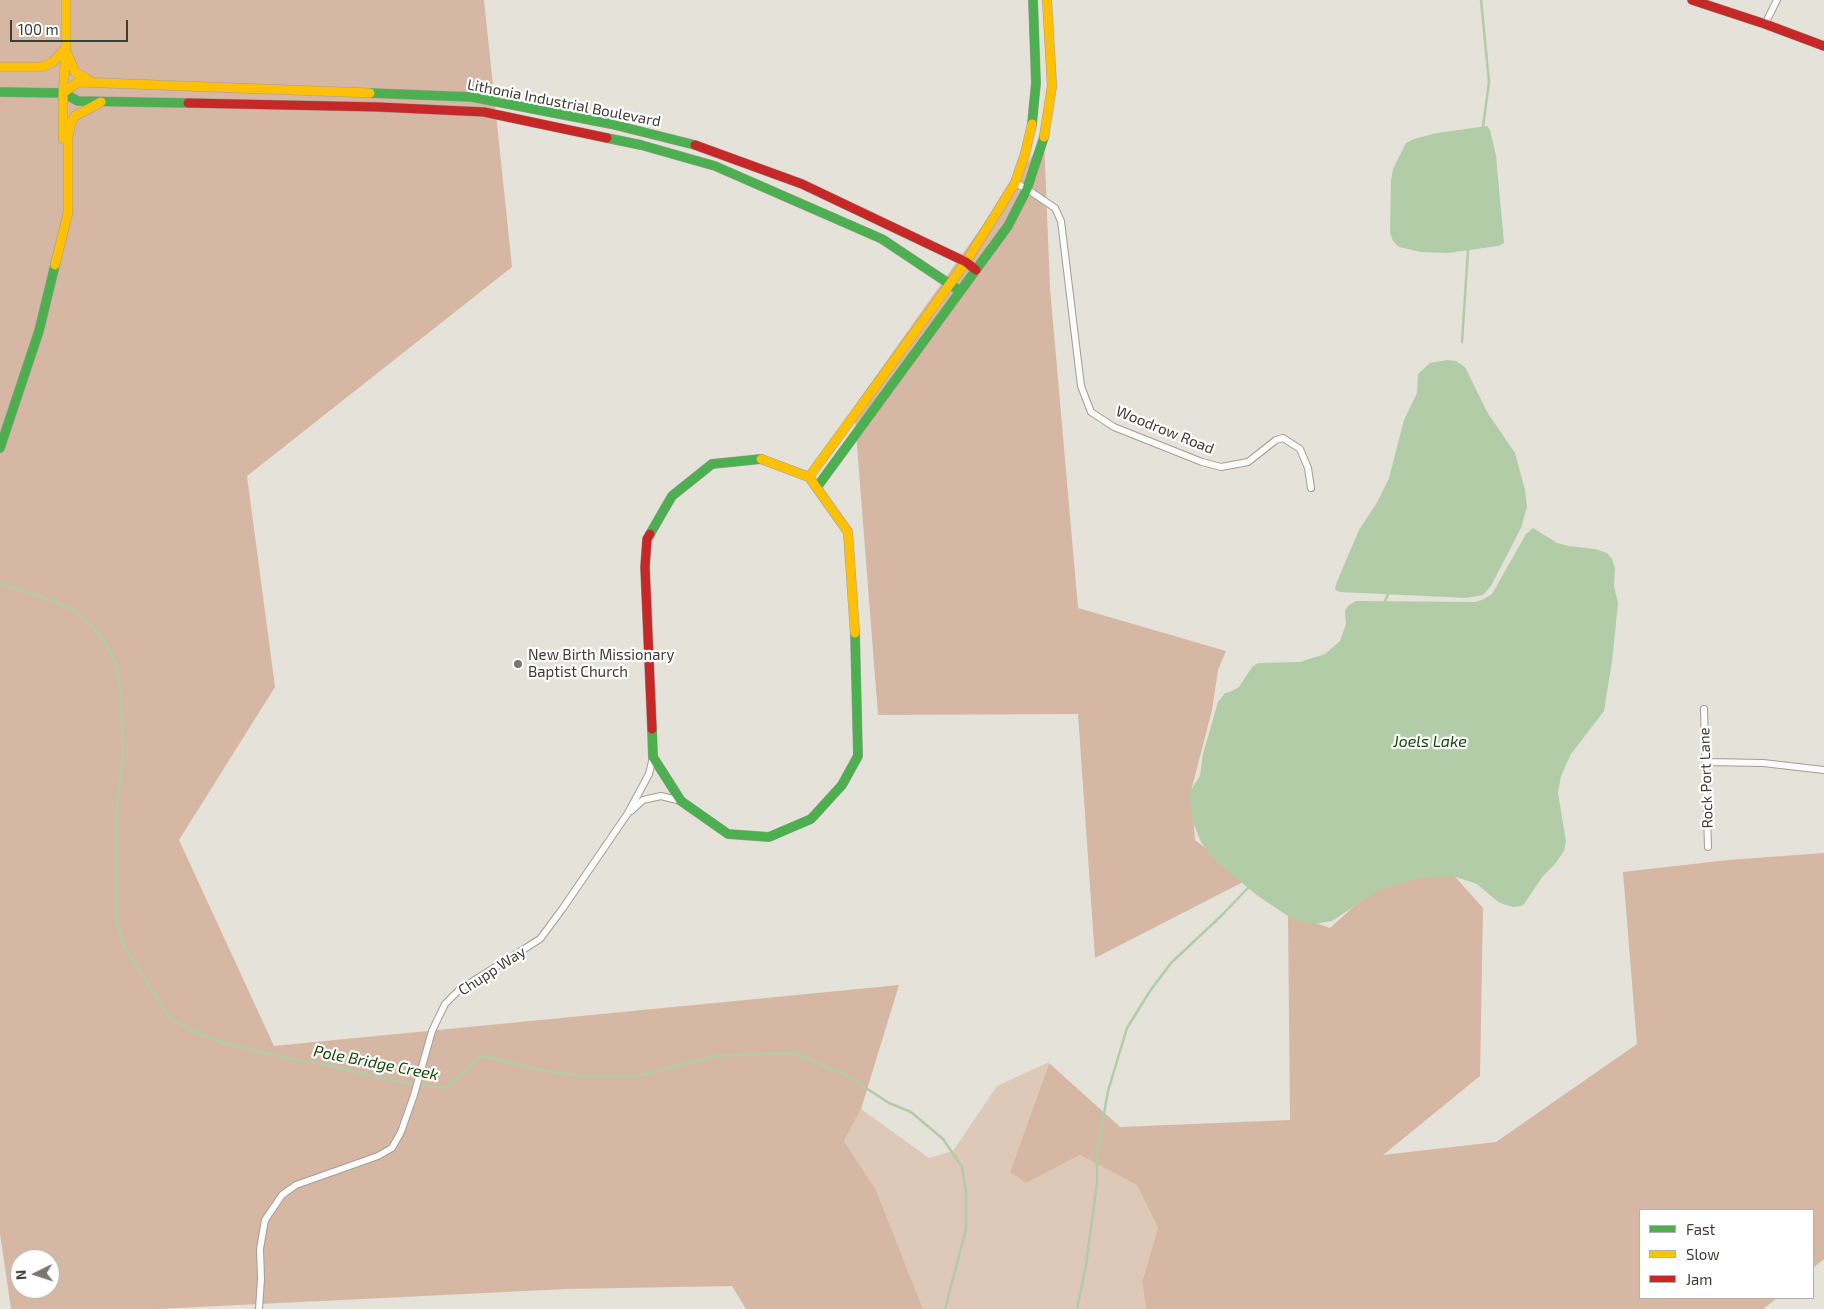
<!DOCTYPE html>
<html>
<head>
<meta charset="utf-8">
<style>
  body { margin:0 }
  #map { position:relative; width:1824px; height:1309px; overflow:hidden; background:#e5e2d9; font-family:"Exo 2",sans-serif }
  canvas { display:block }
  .legend { position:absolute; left:1639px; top:1209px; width:175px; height:90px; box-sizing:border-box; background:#fff; border:1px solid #b2b1ae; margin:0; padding:6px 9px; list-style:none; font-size:15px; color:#3e3c34 }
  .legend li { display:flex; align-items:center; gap:10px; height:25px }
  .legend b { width:25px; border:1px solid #b2b1ae }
  .north { position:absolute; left:10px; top:1249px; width:50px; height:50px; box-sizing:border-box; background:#fff; border:1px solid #b2b1ae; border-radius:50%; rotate:266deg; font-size:14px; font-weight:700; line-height:20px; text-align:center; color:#3e3c34 }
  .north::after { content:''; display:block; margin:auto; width:18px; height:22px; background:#78766e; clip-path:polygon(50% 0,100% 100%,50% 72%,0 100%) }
  .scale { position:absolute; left:10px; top:20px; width:118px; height:22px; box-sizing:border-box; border:2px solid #3e3c34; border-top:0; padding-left:6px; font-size:15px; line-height:18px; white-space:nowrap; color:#3e3c34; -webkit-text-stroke:4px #fff; paint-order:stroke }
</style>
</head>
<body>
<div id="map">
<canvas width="1824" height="1309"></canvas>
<ul class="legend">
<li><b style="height:6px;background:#4caf50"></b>Fast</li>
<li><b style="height:6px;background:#ffc107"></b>Slow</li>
<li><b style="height:6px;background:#c62828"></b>Jam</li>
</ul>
<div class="north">N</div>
<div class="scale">100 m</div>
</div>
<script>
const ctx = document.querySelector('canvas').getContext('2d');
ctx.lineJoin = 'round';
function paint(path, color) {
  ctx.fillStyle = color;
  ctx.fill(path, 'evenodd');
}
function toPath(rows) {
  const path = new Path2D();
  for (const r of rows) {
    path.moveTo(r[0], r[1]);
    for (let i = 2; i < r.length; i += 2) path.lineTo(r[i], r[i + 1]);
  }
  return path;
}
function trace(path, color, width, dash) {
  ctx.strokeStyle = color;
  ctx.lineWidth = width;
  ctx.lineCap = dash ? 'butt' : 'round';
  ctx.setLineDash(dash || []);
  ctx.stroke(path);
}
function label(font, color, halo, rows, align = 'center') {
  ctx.font = font + ' "Exo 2",sans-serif';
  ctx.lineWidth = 4.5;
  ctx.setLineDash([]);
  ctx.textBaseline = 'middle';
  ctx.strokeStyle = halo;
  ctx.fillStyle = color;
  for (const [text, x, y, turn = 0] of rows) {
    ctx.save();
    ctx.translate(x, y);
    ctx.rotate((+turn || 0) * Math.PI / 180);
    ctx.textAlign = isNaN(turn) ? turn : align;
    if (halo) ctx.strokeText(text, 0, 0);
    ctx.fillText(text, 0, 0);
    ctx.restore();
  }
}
paint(toPath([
  [1049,1062,1010,1172,1026,1183,1080,1155,1137,1185,1158,1228,1142,1282,1146,1309,923,1309,876,1190,844,1141,861,1109,929,1158,953,1151,997,1086]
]), '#dec8b8');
paint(toPath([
  [0,0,484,0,512,267,247,476,275,687,179,840,274,1046,899,985,861,1109,844,1141,876,1190,923,1309,746,1309,732,1286,567,1289,157,1309,11,1309,0,1233],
  [20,1259,50,1259,50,1289,20,1289],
  [1044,139,1050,288,1078,608,1226,651,1218,670,1212,710,1191,791,1195,840,1247,880,1095,958,1078,714,878,715,854,407],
  [1824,853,1824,1259,1813,1268,1813,1210,1640,1210,1640,1298,1777,1298,1763,1309,1146,1309,1142,1282,1158,1228,1137,1185,1080,1155,1026,1183,1010,1172,1049,1063,1120,1127,1290,1120,1288,913,1330,928,1379,884,1450,871,1483,908,1480,1076,1383,1155,1496,1142,1637,1044,1623,872,1728,860]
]), '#d6b7a3');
paint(toPath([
  [1487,126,1490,130,1496,156,1504,243,1498,246,1448,253,1421,252,1399,247,1393,241,1390,233,1391,180,1393,169,1406,143,1414,139,1437,133],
  [1447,360,1456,361,1465,367,1487,412,1515,453,1525,490,1527,507,1521,528,1491,586,1483,595,1466,598,1447,597,1340,592,1335,590,1336,584,1359,530,1378,501,1389,478,1404,420,1417,393,1418,374,1430,363],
  [1533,528,1557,543,1569,546,1595,549,1607,553,1612,559,1615,568,1614,586,1618,603,1612,661,1604,711,1571,754,1561,776,1558,793,1566,841,1564,851,1555,864,1543,876,1524,904,1521,906,1513,907,1503,904,1497,901,1477,884,1453,876,1420,878,1379,890,1332,921,1313,924,1294,920,1258,896,1214,860,1201,842,1193,822,1190,802,1190,791,1200,776,1203,754,1218,702,1225,693,1230,692,1239,687,1252,667,1258,663,1300,662,1325,654,1340,641,1346,624,1345,611,1348,606,1356,601,1476,602,1484,599,1492,594,1526,534]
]), '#b2cca8');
trace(toPath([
  [1481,0,1489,82,1483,127],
  [1462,342,1468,250],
  [0,583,60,603,80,615,97,631,110,651,115,661,121,692,123,757,116,814,116,919,125,948,170,1018,190,1030,223,1043,290,1059,318,1063,405,1083,446,1088,482,1056,545,1071,580,1076,638,1076,715,1056,787,1053,799,1055,846,1075,889,1103,911,1112,943,1139,962,1167,966,1192,966,1229,945,1309],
  [1385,601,1388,594],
  [1077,1309,1086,1265,1097,1183,1097,1153,1108,1091,1127,1028,1150,991,1171,963,1221,916,1248,888]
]), '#b2cca8', 2.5);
const street = toPath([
  [1765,24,1777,0],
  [1015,183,1027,189,1055,208,1061,221,1081,386,1091,412,1114,427,1202,462,1221,467,1248,462,1276,440,1283,438,1300,449,1308,468,1311,488],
  [1704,709,1708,847],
  [1707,762,1763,763,1824,770],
  [631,811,643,800,661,796,681,801],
  [259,1309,261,1279,260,1249,265,1220,282,1195,296,1185,378,1156,392,1148,401,1132,414,1095,432,1031,445,1004,459,990,540,939,563,908,628,813,649,774,653,757]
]);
const fast = toPath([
  [0,92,63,93,78,101,188,103],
  [370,93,472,97,611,124,695,145],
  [1032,124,1036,83,1033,0],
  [607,138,641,145,715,166,882,239,960,291],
  [0,448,39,331,55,265],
  [817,487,1008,226,1027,189,1044,137],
  [650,534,672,496,712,464,761,459],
  [652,729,653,757,681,801,728,834,769,837,811,819,842,785,858,756,855,633]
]);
const slow = toPath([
  [67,53,75,72,89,80],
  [0,67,41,67,53,62,66,48],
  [63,93,78,82,370,93],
  [63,93,66,48,66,0],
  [63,93,63,139],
  [1044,137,1052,86,1047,0],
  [55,265,68,213,68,137,71,122,75,116,101,102],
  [761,459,809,477,848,532,855,633],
  [809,477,966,262,1015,183,1025,154,1032,124]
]);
const jam = toPath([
  [1692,0,1765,24,1824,46],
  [188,103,378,107,484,112,607,138],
  [695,145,802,184,966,262,976,270],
  [650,534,647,539,645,567,652,729]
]);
trace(street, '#a19e97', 8);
trace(fast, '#a19e97', 10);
trace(slow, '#a19e97', 10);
trace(jam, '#a19e97', 10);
trace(street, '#fbfbf9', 6);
trace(fast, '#4caf50', 9);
trace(slow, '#ffc107', 9);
trace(jam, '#c62828', 9);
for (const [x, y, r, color] of [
  [518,664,5,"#78766e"]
]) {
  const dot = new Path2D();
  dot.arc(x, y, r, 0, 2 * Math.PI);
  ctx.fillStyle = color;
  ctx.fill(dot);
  trace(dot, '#fff', 2);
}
label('15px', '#3e3c34', '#fff', [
  ["Lithonia Industrial Boulevard",564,103,11],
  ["Woodrow Road",1165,430,22],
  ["Rock Port Lane",1706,778,-92],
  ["Chupp Way",492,971,-33]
]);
label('15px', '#3e3c34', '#fff', [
  ["New Birth Missionary",528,655],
  ["Baptist Church",528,672]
], 'left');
label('italic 16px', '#164805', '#fff', [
  ["Joels Lake",1430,742],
  ["Pole Bridge Creek",376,1063,11]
]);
</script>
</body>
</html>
